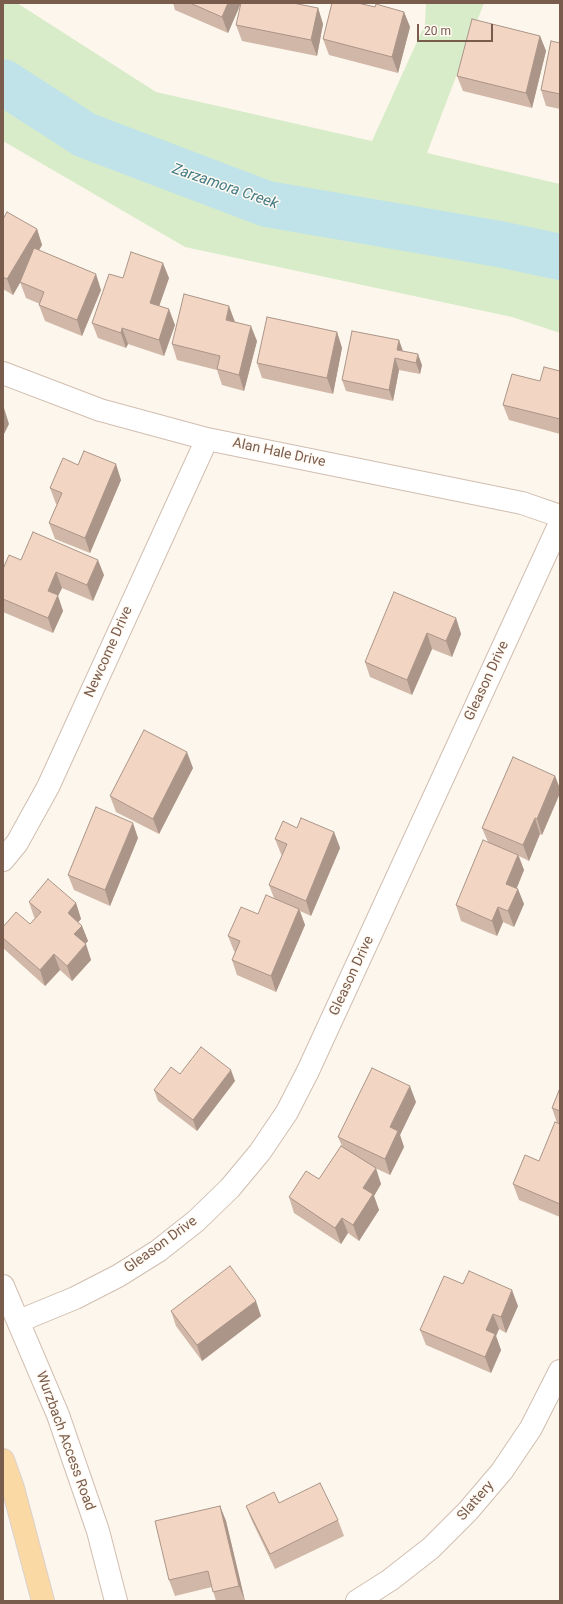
<!DOCTYPE html>
<html>
<head>
<meta charset="utf-8">
<style>
  body { margin:0 }
  #map { position:relative; width:563px; height:1604px; overflow:hidden; background:#fdf6ec; font-family:Roboto,sans-serif }
  canvas { display:block }
  .frame { position:absolute; inset:0; border:4px solid #7a5c4d; pointer-events:none }
  .scale { position:absolute; left:417px; top:24px; width:76px; height:18px; box-sizing:border-box; border:2px solid #7a5c4d; border-top:0; padding-left:5px; font-size:12px; line-height:14px; white-space:nowrap; color:#7a5c4d; -webkit-text-stroke:3px #fffaf3; paint-order:stroke }
</style>
</head>
<body>
<div id="map">
<canvas width="563" height="1604"></canvas>
<div class="frame"></div>
<div class="scale">20 m</div>
</div>
<script>
const ctx = document.querySelector('canvas').getContext('2d');
ctx.lineJoin = 'round';
function paint(path, color) {
  ctx.fillStyle = color;
  ctx.fill(path, 'evenodd');
}
function toPath(rows) {
  const path = new Path2D();
  for (const r of rows) {
    path.moveTo(r[0], r[1]);
    for (let i = 2; i < r.length; i += 2) path.lineTo(r[i], r[i + 1]);
  }
  return path;
}
function trace(path, color, width, dash) {
  ctx.strokeStyle = color;
  ctx.lineWidth = width;
  ctx.lineCap = dash ? 'butt' : 'round';
  ctx.setLineDash(dash || []);
  ctx.stroke(path);
}
function label(font, color, halo, rows, align = 'center') {
  ctx.font = font + ' Roboto,sans-serif';
  ctx.lineWidth = 3;
  ctx.setLineDash([]);
  ctx.textBaseline = 'middle';
  ctx.strokeStyle = halo;
  ctx.fillStyle = color;
  for (const [text, x, y, turn = 0] of rows) {
    ctx.save();
    ctx.translate(x, y);
    ctx.rotate((+turn || 0) * Math.PI / 180);
    ctx.textAlign = isNaN(turn) ? turn : align;
    if (halo) ctx.strokeText(text, 0, 0);
    ctx.fillText(text, 0, 0);
    ctx.restore();
  }
}
paint(toPath([
  [3,3,17,3,156,92,372,141,425,24,426,3,484,3,427,153,560,184,560,333,512,317,185,247,3,141]
]), '#d8ecc9');
trace(toPath([
  [3,82,85,135,267,204,499,244,560,257]
]), '#bfe3e8', 46);
const street = toPath([
  [3,373,100,410,207,439,522,503,560,516],
  [3,860,17,843,48,787,207,439],
  [3,1286,58,1415,98,1531,116,1601],
  [19,1321,75,1298,118,1276,158,1251,196,1221,230,1188,260,1152,287,1112,308,1071,560,523],
  [357,1601,390,1580,431,1548,468,1511,502,1471,531,1428,560,1371]
]);
const primary = toPath([
  [3,1460,13,1488,43,1601]
]);
trace(street, '#d1beb0', 24);
trace(primary, '#dad1cd', 24);
trace(street, '#fff', 22);
trace(primary, '#fbd9a5', 22);
paint(toPath([
  [173,3,241,3,228,33,175,10],
  [318,8,323,24,317,56,242,41,236,25],
  [404,12,410,27,398,73,329,55,323,39],
  [540,36,546,51,532,108,463,91,457,76],
  [560,43,560,109,546,106,541,90],
  [3,219,37,229,42,245,39,250,101,290,82,336,45,321,39,305,40,304,26,298,20,282,13,295,3,289],
  [123,278,169,278,159,306,175,325,164,356,128,344,126,348,98,338,92,323],
  [235,322,257,341,244,391,222,385,217,370,177,360,172,344],
  [337,332,342,348,333,394,262,378,257,363],
  [403,351,422,365,420,374,399,370,393,401,346,391,342,380],
  [560,371,560,434,509,420,503,405,540,381],
  [78,465,121,480,90,553,55,539,49,523,57,504,56,504,50,488],
  [21,560,104,575,93,601,62,588,58,596,63,611,53,633,3,612,3,569],
  [456,618,461,634,452,657,432,649,412,695,370,677,365,662],
  [193,768,159,834,116,812,110,796],
  [555,776,560,789,560,793,542,835,540,834,529,861,519,856,524,870,517,888,524,904,514,927,503,922,497,936,461,921,456,905,488,842,482,828],
  [297,828,334,832,340,848,311,916,300,911,305,925,276,992,237,975,232,960,235,952,234,951,228,936,258,914,274,898,269,885,282,855,281,854,275,839],
  [138,838,110,906,74,890,68,875],
  [29,902,76,903,81,919,78,922,82,926,88,941,85,944,91,960,72,981,60,970,45,986,3,948,3,927,30,924,35,918,34,917],
  [180,1074,235,1081,197,1131,158,1101,154,1090],
  [560,1088,560,1217,519,1200,513,1184,539,1161,557,1123,552,1108],
  [416,1102,400,1135,404,1147,390,1175,373,1167,381,1184,374,1196,379,1210,359,1241,348,1233,341,1244,294,1213,289,1197,319,1179,342,1146,338,1137],
  [463,1284,518,1306,506,1333,499,1329,496,1336,501,1350,491,1373,426,1345,420,1330],
  [171,1311,261,1316,202,1361,176,1326],
  [220,1506,226,1521,245,1601,216,1601,212,1587,175,1596,169,1580],
  [246,1506,338,1520,344,1536,275,1569,252,1521]
]), '#d1b7a8');
paint(toPath([
  [228,3,241,3,228,33,222,17],
  [318,8,323,24,317,56,311,40],
  [404,12,410,27,398,73,392,57],
  [540,36,546,51,532,108,526,93],
  [37,229,42,245,13,295,7,279],
  [163,263,169,278,155,318,150,303],
  [96,274,101,290,82,336,77,320],
  [229,306,235,322,231,335,226,320],
  [169,309,175,325,164,356,159,340],
  [251,326,257,341,244,391,239,375],
  [122,328,128,344,126,348,121,333],
  [337,332,342,348,333,394,327,378],
  [399,340,403,351,397,350],
  [418,354,422,365,420,374,416,363],
  [395,358,399,370,393,401,389,390],
  [4,408,9,424,3,436,3,409],
  [116,464,121,480,90,553,85,538],
  [98,560,104,575,93,601,87,585],
  [56,572,62,588,58,596,63,611,53,633,48,618,48,591],
  [456,618,461,634,452,657,446,641],
  [427,633,432,649,412,695,407,680],
  [187,752,193,768,159,834,153,819],
  [555,776,560,789,560,793,542,835,537,819],
  [535,818,540,834,529,861,523,845],
  [133,823,138,838,110,906,105,890],
  [334,832,340,848,311,916,306,901],
  [518,855,524,870,512,899,506,884],
  [518,889,524,904,514,927,508,911],
  [76,903,81,919,73,928,68,913],
  [498,907,503,922,497,936,492,921],
  [299,909,305,925,276,992,271,976],
  [82,926,88,941,80,950,74,934],
  [86,944,91,960,72,981,67,966],
  [54,954,60,970,45,986,40,970],
  [231,1070,235,1081,197,1131,193,1120],
  [410,1086,416,1102,400,1135,404,1147,390,1175,385,1159,390,1127],
  [376,1168,381,1184,374,1196,379,1210,359,1241,353,1225,363,1188],
  [342,1218,348,1233,341,1244,335,1228],
  [512,1290,518,1306,506,1333,501,1317],
  [256,1301,261,1316,202,1361,197,1345],
  [493,1314,499,1329,496,1336,501,1350,491,1373,485,1357,486,1330],
  [220,1506,226,1521,245,1601,239,1586]
]), '#aa9588');
const building = toPath([
  [190,3,228,3,222,17,190,3],
  [241,3,293,3,318,8,311,40,236,25,241,3],
  [332,3,358,3,375,7,376,4,404,12,392,57,323,39,332,3],
  [472,19,540,36,526,93,457,76,472,19],
  [551,41,560,43,560,94,541,90,551,41],
  [7,212,37,229,7,279,3,277,3,219,7,212],
  [34,248,96,274,77,320,39,305,44,292,20,282,34,248],
  [131,252,163,263,150,303,169,309,159,340,122,328,121,333,92,323,109,274,123,278,131,252],
  [184,294,229,306,226,320,251,326,239,375,217,369,220,356,172,344,184,294],
  [267,317,337,332,327,378,257,363,267,317],
  [352,331,399,340,397,350,418,354,416,363,395,358,389,390,342,380,352,331],
  [544,367,560,371,560,419,503,405,512,374,540,381,544,367],
  [84,451,116,464,85,538,49,523,62,493,50,488,63,458,78,465,84,451],
  [33,532,98,560,87,585,56,572,48,591,58,595,48,618,3,599,3,569,9,555,21,560,33,532],
  [394,592,456,618,446,641,427,633,407,680,365,662,394,592],
  [144,730,187,752,153,819,110,796,144,730],
  [513,757,555,776,537,819,535,818,523,845,482,828,513,757],
  [96,807,133,823,105,890,68,875,96,807],
  [301,818,334,832,306,901,269,885,287,844,275,839,283,821,297,828,301,818],
  [483,840,518,855,506,884,518,889,508,911,498,907,492,921,456,905,483,840],
  [48,879,76,903,68,913,82,926,74,934,86,944,67,966,54,954,40,970,3,938,3,927,16,912,30,924,41,912,29,902,48,879],
  [266,895,299,909,271,976,232,960,240,941,228,936,241,907,258,914,266,895],
  [201,1047,231,1070,193,1120,154,1090,171,1067,180,1074,201,1047],
  [372,1068,410,1086,390,1127,398,1131,385,1159,338,1137,372,1068],
  [560,1088,560,1111,552,1108,560,1088],
  [555,1122,560,1124,560,1204,513,1184,525,1155,539,1161,555,1122],
  [341,1146,376,1168,363,1188,373,1194,353,1225,342,1218,335,1228,289,1197,306,1171,319,1179,341,1146],
  [230,1266,256,1301,197,1345,171,1311,230,1266],
  [469,1271,512,1290,501,1317,493,1314,486,1330,495,1334,485,1357,420,1330,444,1276,463,1284,469,1271],
  [320,1483,338,1520,270,1554,246,1506,274,1492,279,1503,320,1483],
  [220,1506,239,1586,213,1592,208,1571,169,1580,155,1521,220,1506]
]);
paint(building, '#f3d5c3');
trace(building, '#aa9588', 1);
label('14px', '#7a5c4d', '#fffaf3', [
  ["Alan Hale Drive",279,453,12],
  ["Newcome Drive",109,652,-66],
  ["Gleason Drive",487,681,-65],
  ["Gleason Drive",352,976,-65],
  ["Gleason Drive",161,1245,-36],
  ["Wurzbach Access Road",65,1441,70],
  ["Slattery",476,1501,-49]
]);
label('italic 15px', '#437c86', '#fffaf3', [
  ["Zarzamora Creek",225,187,19]
]);
</script>
</body>
</html>
